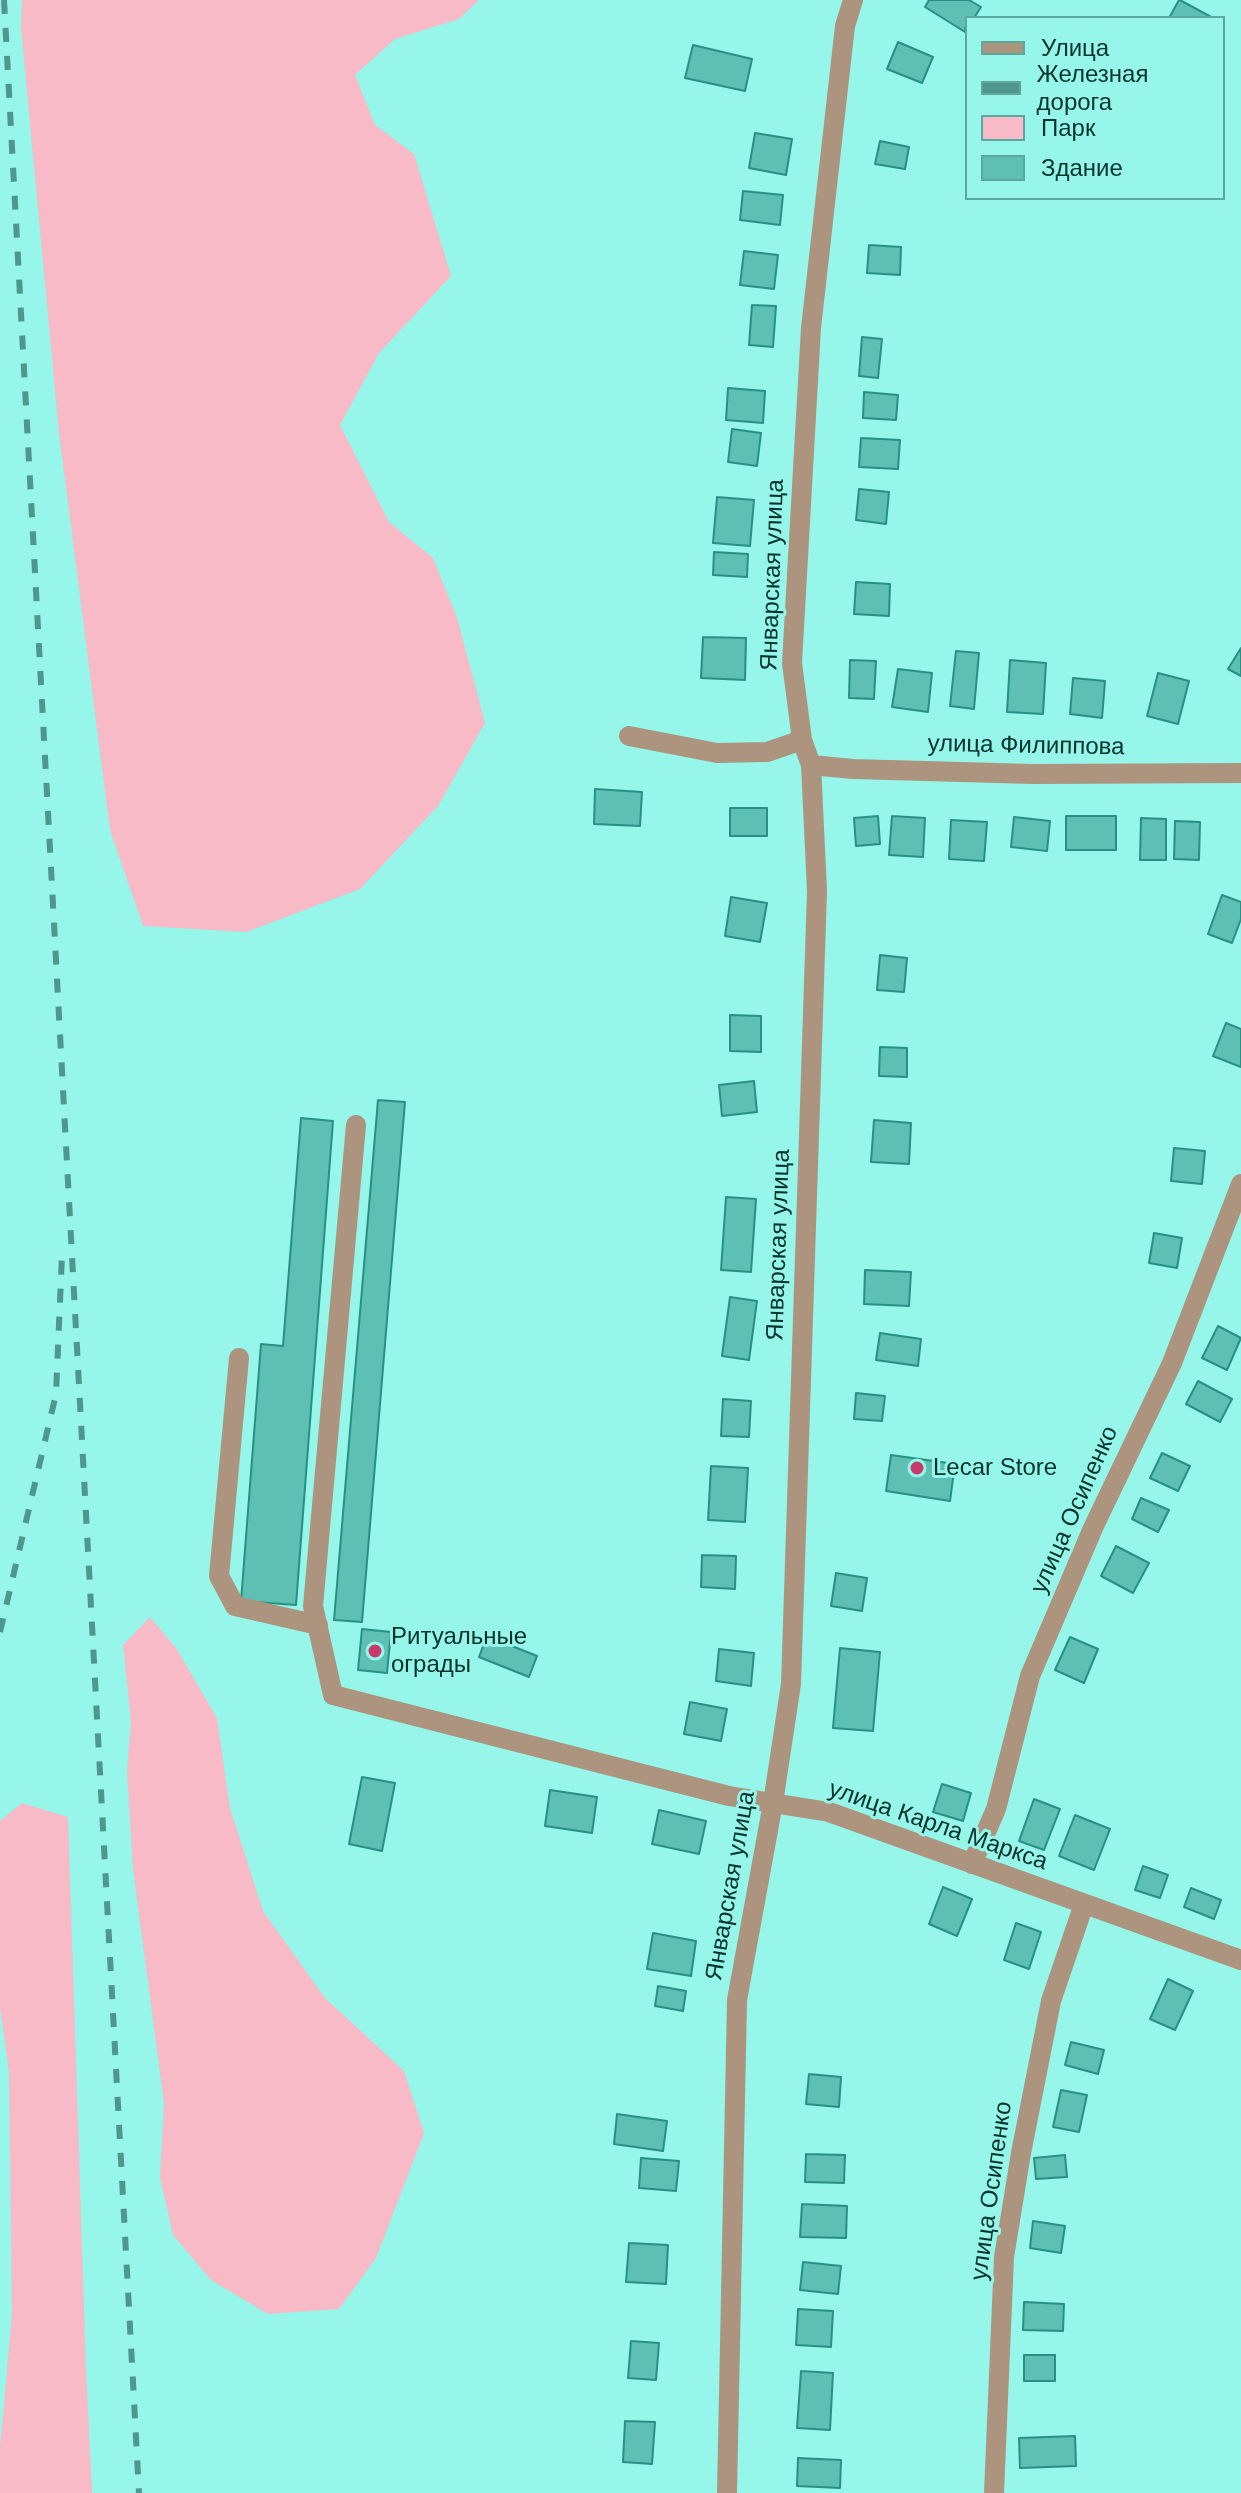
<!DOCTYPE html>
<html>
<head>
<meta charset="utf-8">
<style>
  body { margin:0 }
  #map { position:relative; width:1241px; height:2493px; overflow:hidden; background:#95f6e9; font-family:Helvetica,sans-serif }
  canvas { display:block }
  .legend { position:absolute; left:965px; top:16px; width:260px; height:184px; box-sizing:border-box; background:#95f6e9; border:2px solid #5ca89e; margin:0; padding:10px 14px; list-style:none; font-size:24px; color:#06332e }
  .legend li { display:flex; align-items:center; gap:16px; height:40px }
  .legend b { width:40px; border:2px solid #5ca89e }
</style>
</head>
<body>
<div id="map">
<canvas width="1241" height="2493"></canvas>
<ul class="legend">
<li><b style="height:10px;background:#ac947e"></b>Улица</li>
<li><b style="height:10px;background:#4f968d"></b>Железная дорога</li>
<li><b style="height:22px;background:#f8bac7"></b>Парк</li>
<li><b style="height:22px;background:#5ebfb3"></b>Здание</li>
</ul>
</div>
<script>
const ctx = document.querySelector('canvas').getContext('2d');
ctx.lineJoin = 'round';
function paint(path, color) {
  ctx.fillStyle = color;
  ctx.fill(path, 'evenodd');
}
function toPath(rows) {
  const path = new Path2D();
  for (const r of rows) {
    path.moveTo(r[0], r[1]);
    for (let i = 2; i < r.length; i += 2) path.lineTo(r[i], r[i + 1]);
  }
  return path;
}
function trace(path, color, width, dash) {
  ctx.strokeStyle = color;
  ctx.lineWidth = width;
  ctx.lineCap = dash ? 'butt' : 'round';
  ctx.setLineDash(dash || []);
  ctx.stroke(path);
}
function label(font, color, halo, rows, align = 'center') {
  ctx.font = font + ' Helvetica,sans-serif';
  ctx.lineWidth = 6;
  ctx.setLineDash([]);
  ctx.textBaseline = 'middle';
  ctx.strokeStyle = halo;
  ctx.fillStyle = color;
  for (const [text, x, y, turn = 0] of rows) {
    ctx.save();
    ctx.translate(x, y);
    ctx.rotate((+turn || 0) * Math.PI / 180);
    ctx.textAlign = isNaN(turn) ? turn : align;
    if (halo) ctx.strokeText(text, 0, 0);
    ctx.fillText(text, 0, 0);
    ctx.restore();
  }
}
paint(toPath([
  [22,0,479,0,459,19,395,39,355,75,375,125,414,154,451,276,379,353,340,425,389,522,433,558,457,618,485,723,438,806,360,889,246,932,143,926,110,830,59,433,21,28],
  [150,1617,176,1648,217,1718,230,1808,263,1911,325,1998,404,2071,424,2133,376,2258,339,2309,268,2314,211,2280,173,2235,160,2178,164,2103,133,1869,127,1771,131,1721,123,1645],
  [22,1803,68,1817,86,2370,92,2493,0,2493,0,2448,12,2314,9,2072,0,2008,0,1821]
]), '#f8bac7');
const building = toPath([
  [929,0,969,0,981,7,974,18,967,18,965,32,925,7,929,0],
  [1179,0,1180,0,1213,18,1169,18,1179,0],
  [898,42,933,57,922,83,887,69,898,42],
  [693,45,752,59,745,91,685,78,693,45],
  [755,133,792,139,786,175,749,168,755,133],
  [880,141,909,147,905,169,875,164,880,141],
  [743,191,783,195,780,225,740,220,743,191],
  [869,245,901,247,900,275,867,273,869,245],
  [744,251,778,255,774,289,740,285,744,251],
  [752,305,776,306,773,347,749,345,752,305],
  [862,337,882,339,878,378,859,376,862,337],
  [728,388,765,391,763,423,726,420,728,388],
  [864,392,898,395,896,420,863,418,864,392],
  [732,429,761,433,757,466,728,462,732,429],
  [861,438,900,440,898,469,859,467,861,438],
  [859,489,889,492,886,524,856,520,859,489],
  [717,497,754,500,750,546,713,543,717,497],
  [714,552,748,554,747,577,713,575,714,552],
  [856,582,890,584,889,616,854,614,856,582],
  [703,637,746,638,745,680,701,678,703,637],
  [1241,648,1241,676,1228,669,1241,648],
  [956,651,979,653,974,709,950,706,956,651],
  [850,660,876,661,874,699,849,698,850,660],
  [1010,660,1046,663,1043,714,1007,712,1010,660],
  [898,669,932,673,928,712,892,707,898,669],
  [1158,673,1189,681,1178,724,1147,716,1158,673],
  [1073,678,1105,681,1102,718,1070,714,1073,678],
  [595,789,642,792,640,826,594,824,595,789],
  [730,808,767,808,767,836,730,836,730,808],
  [878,816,880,844,856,846,854,818,878,816],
  [892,816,925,818,923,857,889,855,892,816],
  [1066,816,1116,816,1116,850,1066,850,1066,816],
  [1014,817,1050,821,1047,851,1011,847,1014,817],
  [1141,818,1166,819,1166,860,1140,860,1141,818],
  [951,820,987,822,984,861,949,859,951,820],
  [1175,821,1200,822,1199,860,1174,859,1175,821],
  [1222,895,1241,902,1241,919,1232,943,1208,934,1222,895],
  [731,897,767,903,760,942,725,936,731,897],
  [880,955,907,958,904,992,877,990,880,955],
  [730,1015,761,1016,761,1052,730,1051,730,1015],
  [1226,1023,1241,1029,1241,1067,1213,1056,1226,1023],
  [880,1047,907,1048,907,1077,879,1076,880,1047],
  [754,1081,757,1112,722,1116,719,1085,754,1081],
  [378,1100,405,1102,362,1622,334,1620,378,1100],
  [301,1118,333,1121,296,1605,241,1601,261,1344,283,1346,301,1118],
  [874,1120,911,1123,909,1164,871,1162,874,1120],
  [1174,1148,1205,1151,1202,1184,1171,1181,1174,1148],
  [726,1197,756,1199,751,1272,721,1270,726,1197],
  [1154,1233,1182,1238,1177,1268,1149,1263,1154,1233],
  [865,1270,911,1272,909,1306,864,1304,865,1270],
  [730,1297,757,1301,749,1360,722,1356,730,1297],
  [1218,1326,1241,1338,1227,1370,1202,1358,1218,1326],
  [880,1333,921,1339,918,1366,876,1360,880,1333],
  [1198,1381,1232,1399,1220,1422,1186,1404,1198,1381],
  [856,1393,885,1396,882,1421,854,1419,856,1393],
  [723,1399,751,1401,749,1437,721,1436,723,1399],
  [1162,1453,1190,1466,1178,1491,1150,1478,1162,1453],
  [891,1455,955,1464,950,1501,886,1491,891,1455],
  [711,1466,748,1468,745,1522,708,1520,711,1466],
  [1141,1498,1169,1510,1158,1532,1132,1519,1141,1498],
  [1116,1546,1149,1563,1133,1593,1101,1576,1116,1546],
  [702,1555,736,1556,735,1589,701,1587,702,1555],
  [836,1573,867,1578,862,1611,831,1606,836,1573],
  [362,1629,391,1632,387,1673,358,1670,362,1629],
  [487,1636,537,1656,529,1677,479,1657,487,1636],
  [1070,1637,1098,1649,1084,1683,1055,1670,1070,1637],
  [840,1648,880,1652,873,1731,833,1728,840,1648],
  [719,1649,754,1653,751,1686,716,1681,719,1649],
  [690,1702,727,1709,721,1741,684,1734,690,1702],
  [362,1777,395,1783,382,1851,349,1844,362,1777],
  [942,1784,971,1793,963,1821,933,1812,942,1784],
  [550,1790,597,1797,592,1833,545,1826,550,1790],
  [1034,1799,1060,1809,1044,1850,1019,1841,1034,1799],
  [659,1810,706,1821,699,1854,652,1844,659,1810],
  [1075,1815,1110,1829,1094,1870,1059,1856,1075,1815],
  [1143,1866,1168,1875,1160,1898,1135,1890,1143,1866],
  [943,1887,972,1899,957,1936,929,1924,943,1887],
  [1191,1888,1221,1900,1214,1919,1184,1907,1191,1888],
  [1016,1923,1041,1932,1029,1969,1004,1960,1016,1923],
  [653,1933,696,1941,691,1976,647,1969,653,1933],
  [1168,1979,1193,1991,1175,2030,1150,2019,1168,1979],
  [658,1986,686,1991,683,2011,655,2006,658,1986],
  [1071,2042,1104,2050,1098,2074,1065,2065,1071,2042],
  [809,2074,841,2077,839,2107,806,2104,809,2074],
  [1061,2090,1087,2095,1079,2132,1053,2127,1061,2090],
  [617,2114,667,2121,663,2151,614,2144,617,2114],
  [806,2154,845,2155,844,2183,805,2182,806,2154],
  [1065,2155,1067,2177,1036,2179,1034,2158,1065,2155],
  [641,2158,679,2161,676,2191,639,2188,641,2158],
  [802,2204,847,2206,846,2238,800,2237,802,2204],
  [1033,2221,1065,2226,1061,2253,1030,2248,1033,2221],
  [629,2243,668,2245,666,2284,626,2282,629,2243],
  [803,2262,841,2266,838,2294,800,2290,803,2262],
  [1024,2302,1064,2304,1063,2331,1023,2330,1024,2302],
  [798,2309,833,2311,831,2347,796,2345,798,2309],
  [631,2341,659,2343,656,2380,628,2378,631,2341],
  [1024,2355,1055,2355,1055,2381,1024,2381,1024,2355],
  [801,2371,833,2373,830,2430,797,2428,801,2371],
  [625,2421,655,2422,652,2464,623,2462,625,2421],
  [1075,2436,1076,2466,1020,2468,1019,2438,1075,2436],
  [798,2458,841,2460,840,2488,797,2486,798,2458]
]);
paint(building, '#5ebfb3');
trace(building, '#279085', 2);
trace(toPath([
  [629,736,717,753,767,752,802,740],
  [811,765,853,769,1033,774,1241,773],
  [356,1125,313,1606,333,1695,729,1796,829,1812,1241,1960],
  [239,1358,219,1576,235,1606,318,1625],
  [972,1864,996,1809,1030,1676,1093,1528,1172,1363,1241,1184],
  [727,2493,737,2000,773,1803,791,1684,817,891,811,765,802,740,792,663,811,328,845,26,853,0],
  [994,2493,1004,2257,1021,2153,1051,2001,1084,1904]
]), '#ac947e', 20);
trace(toPath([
  [4,0,139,2493],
  [0,1632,56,1394,62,1255]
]), '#4f968d', 6, [14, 14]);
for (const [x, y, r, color] of [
  [917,1468,8,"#c73a69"],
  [375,1651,8,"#c73a69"]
]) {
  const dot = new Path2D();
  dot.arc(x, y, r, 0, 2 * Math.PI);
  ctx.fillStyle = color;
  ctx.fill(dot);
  trace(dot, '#95f6e9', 3);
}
label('24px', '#06332e', '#95f6e9', [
  ["Январская улица",773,575,-88],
  ["улица Филиппова",1026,746,1],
  ["Январская улица",779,1245,-88],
  ["улица Осипенко",1075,1510,-66],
  ["улица Карла Маркса",938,1826,19],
  ["Январская улица",731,1886,-80],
  ["улица Осипенко",992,2191,-82]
]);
label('24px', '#06332e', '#95f6e9', [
  ["Lecar Store",933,1468],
  ["Ритуальные",391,1637],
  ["ограды",391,1665]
], 'left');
</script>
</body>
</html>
